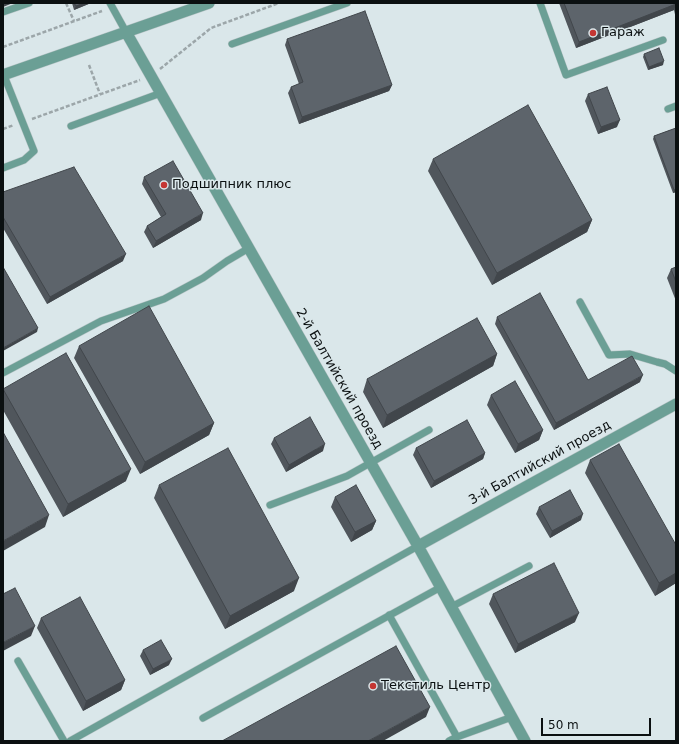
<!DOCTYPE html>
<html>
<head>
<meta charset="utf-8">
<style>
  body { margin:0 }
  #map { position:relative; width:679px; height:744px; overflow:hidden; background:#dae7ea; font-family:"DejaVu Sans",sans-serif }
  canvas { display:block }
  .frame { position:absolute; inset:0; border:4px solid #0b1011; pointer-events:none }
  .scale { position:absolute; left:541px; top:718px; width:110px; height:18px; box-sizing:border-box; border:2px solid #0b1011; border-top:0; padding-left:5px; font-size:12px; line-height:14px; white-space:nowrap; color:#0b1011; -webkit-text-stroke:3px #dae7ea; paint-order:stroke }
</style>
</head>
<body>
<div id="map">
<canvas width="679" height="744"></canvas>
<div class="frame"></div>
<div class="scale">50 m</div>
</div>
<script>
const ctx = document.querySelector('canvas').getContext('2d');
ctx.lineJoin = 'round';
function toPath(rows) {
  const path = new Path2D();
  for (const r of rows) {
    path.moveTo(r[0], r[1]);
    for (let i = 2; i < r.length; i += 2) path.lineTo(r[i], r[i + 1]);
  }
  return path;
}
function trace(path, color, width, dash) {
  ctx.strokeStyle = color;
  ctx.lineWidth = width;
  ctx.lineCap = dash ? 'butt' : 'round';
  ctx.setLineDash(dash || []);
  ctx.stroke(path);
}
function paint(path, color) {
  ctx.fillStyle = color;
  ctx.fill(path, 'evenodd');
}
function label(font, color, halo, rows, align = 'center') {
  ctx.font = font + ' "DejaVu Sans",sans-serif';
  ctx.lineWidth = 3;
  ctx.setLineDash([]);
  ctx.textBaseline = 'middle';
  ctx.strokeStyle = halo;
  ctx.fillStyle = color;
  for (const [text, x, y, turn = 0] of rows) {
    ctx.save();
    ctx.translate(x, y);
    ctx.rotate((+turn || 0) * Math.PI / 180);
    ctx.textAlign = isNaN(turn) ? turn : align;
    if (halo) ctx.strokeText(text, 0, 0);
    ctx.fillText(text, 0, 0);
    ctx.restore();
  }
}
const service = toPath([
  [110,3,126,32],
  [540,3,566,75,663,40],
  [3,12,29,3],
  [232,44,347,3],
  [3,73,34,151,24,160,3,168],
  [668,109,676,106],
  [71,126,161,93],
  [580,302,609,355,630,354,657,362,665,364,676,371],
  [3,373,101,321,164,299,203,278,227,261,249,248],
  [270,505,347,476,429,430],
  [451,607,529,566],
  [389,615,457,737],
  [18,661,64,741],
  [203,718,441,587],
  [70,741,418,546],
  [449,741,457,737,512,717]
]);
const minor = toPath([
  [126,32,418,546,525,741],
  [3,75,209,3],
  [418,546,676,404]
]);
trace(service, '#b9c5c7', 8);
trace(minor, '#b9c5c7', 12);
trace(toPath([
  [66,3,74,21],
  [3,47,102,11],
  [89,65,100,94],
  [160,69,211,28,279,3],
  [32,119,140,80],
  [3,129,14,125]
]), '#9ca6a9', 2.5, [4, 2]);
trace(service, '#6b9f95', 7);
trace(minor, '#6b9f95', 11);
paint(toPath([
  [72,3,91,3,74,10],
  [559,3,676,3,676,19,674,10,576,48],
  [287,39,392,85,389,91,299,124,288,93,291,87,299,84,285,45],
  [644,54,663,65,648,70,643,57],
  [588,94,617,127,598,134,585,101],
  [676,128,676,192,673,193,653,139,654,136],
  [433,159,592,220,587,232,492,285,428,171],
  [144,177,201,220,153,248,144,232,147,226,161,217,142,184],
  [3,192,123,261,47,304,3,228],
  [676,267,676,301,667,278,671,269],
  [497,317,588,380,640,382,554,430,495,324],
  [79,346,214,423,209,435,140,474,74,358],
  [497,354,493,366,383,428,363,392,367,379],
  [3,389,126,481,63,517,3,410],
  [491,395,543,430,539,440,515,453,487,405],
  [274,438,323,451,286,472,271,444],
  [416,448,485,453,483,459,431,488,413,455],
  [590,460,676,545,676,583,655,596,585,473],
  [159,485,294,591,225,629,154,498],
  [335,497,376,521,372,530,351,542,331,507],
  [539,507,581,520,550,538,536,514],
  [493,594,575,622,515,653,489,604],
  [41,618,125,680,121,690,83,711,37,628],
  [143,650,169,665,150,675,140,656]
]), '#50565c');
paint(toPath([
  [5,3,13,3,3,7,3,4],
  [84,3,91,3,74,10,76,6],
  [676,4,674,10,576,48,579,42],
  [664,61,663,65,648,70,649,67],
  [392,85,389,91,299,124,302,117],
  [620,120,617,127,598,134,601,127],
  [676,189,676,192,673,193,674,190],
  [203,213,201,220,153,248,156,241],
  [592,220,587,232,492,285,497,273],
  [126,254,123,261,47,304,50,297],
  [38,328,37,332,3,351,3,348],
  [497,354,493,366,383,428,387,415],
  [643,375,640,382,554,430,556,423],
  [214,423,209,435,140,474,145,462],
  [543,430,539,440,515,453,518,444],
  [325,444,323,451,286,472,289,465],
  [485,453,483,459,431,488,434,481],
  [131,469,126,481,63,517,68,504],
  [583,514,581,520,550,538,552,531],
  [49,515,45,527,3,551,3,541],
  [376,521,372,530,351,542,355,532],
  [676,573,676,583,655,596,659,583],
  [299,578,294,591,225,629,230,616],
  [579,613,575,622,515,653,518,644],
  [35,626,31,636,3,651,3,646,4,642],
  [172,659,169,665,150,675,153,669],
  [125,680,121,690,83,711,86,701],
  [430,707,426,717,383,741,368,741]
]), '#41464b');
const building = toPath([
  [74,3,84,3,76,6,74,3],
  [564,3,676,3,676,4,579,42,564,3],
  [365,11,392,85,302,117,291,87,303,82,287,39,365,11],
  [659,48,664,61,649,67,644,54,659,48],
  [607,87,620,120,601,127,588,94,607,87],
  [528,105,592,220,497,273,433,159,528,105],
  [676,128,676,189,674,190,654,136,676,128],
  [173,161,203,213,156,241,147,226,166,214,144,177,173,161],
  [74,167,126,254,50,297,3,217,3,192,74,167],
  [3,267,38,328,3,348,3,267],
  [676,267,676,282,671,269,676,267],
  [540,293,588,380,632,356,643,375,556,423,497,317,540,293],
  [149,306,214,423,145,462,79,346,149,306],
  [477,318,497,354,387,415,367,379,477,318],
  [66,353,131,469,68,504,3,389,66,353],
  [515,381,543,430,518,444,491,395,515,381],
  [310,417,325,444,289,465,274,438,310,417],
  [467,420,485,453,434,481,416,448,467,420],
  [3,432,49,515,3,541,3,432],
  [619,444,676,545,676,573,659,583,590,460,619,444],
  [228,448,299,578,230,616,159,485,228,448],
  [356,485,376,521,355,532,335,497,356,485],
  [570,490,583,514,552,531,539,507,570,490],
  [554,563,579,613,518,644,493,594,554,563],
  [15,588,35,626,4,642,3,640,3,594,15,588],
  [80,597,125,680,86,701,41,618,80,597],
  [161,640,172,659,153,669,143,650,161,640],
  [396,646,430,707,368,741,222,741,396,646]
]);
paint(building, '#5d646b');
trace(building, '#41464b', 1);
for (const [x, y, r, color] of [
  [593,33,4,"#c53633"],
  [164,185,4,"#c53633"],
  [373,686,4,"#c53633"]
]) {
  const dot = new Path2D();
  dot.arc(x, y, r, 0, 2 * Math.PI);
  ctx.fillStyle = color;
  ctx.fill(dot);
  trace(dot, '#dae7ea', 1.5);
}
label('13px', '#0b1011', '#dae7ea', [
  ["Гараж",601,33],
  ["Подшипник плюс",172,185],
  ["Текстиль Центр",381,686]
], 'left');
label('13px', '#0b1011', '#dae7ea', [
  ["2-й Балтийский проезд",339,379,60],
  ["3-й Балтийский проезд",540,463,-29]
]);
</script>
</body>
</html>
